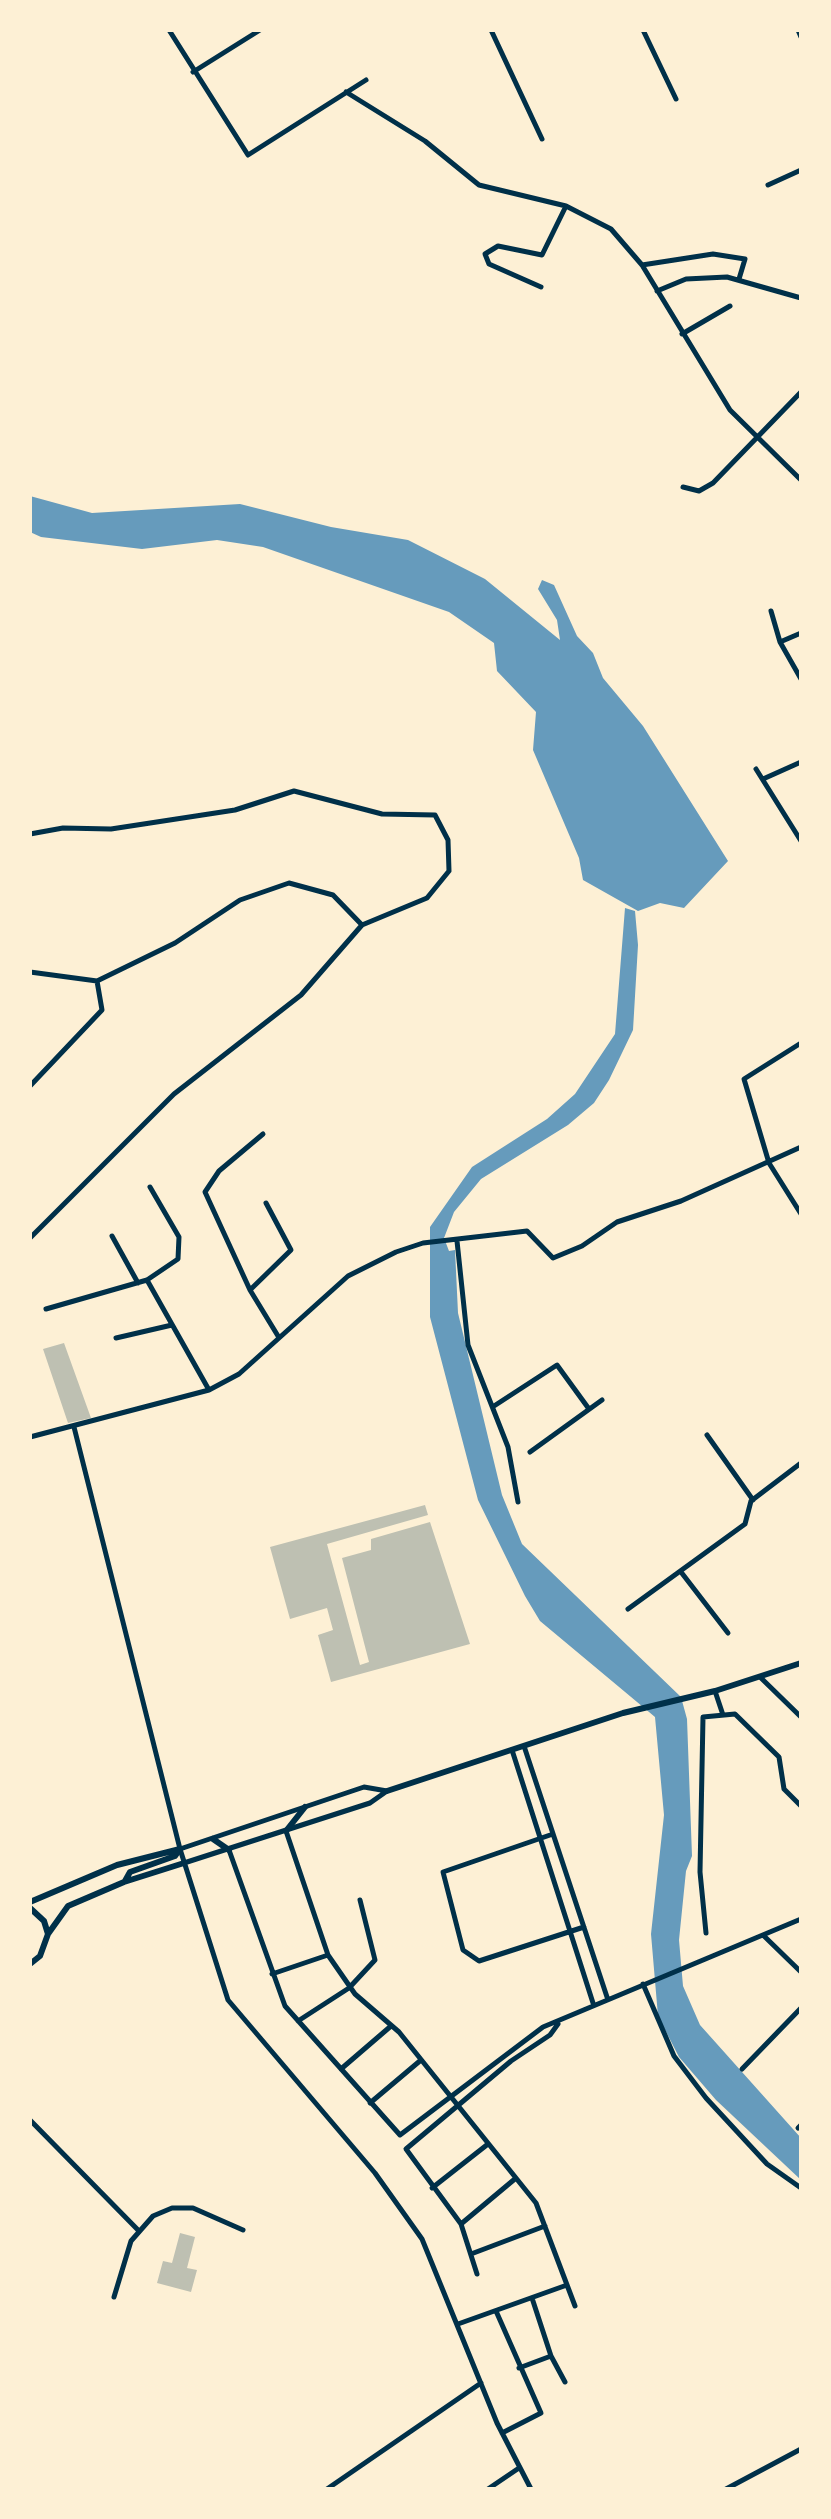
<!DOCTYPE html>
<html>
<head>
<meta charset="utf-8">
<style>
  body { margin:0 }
  #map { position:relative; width:831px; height:2519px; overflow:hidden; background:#fdf0d5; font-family:Signika,sans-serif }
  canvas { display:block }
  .frame { position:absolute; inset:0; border:32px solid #fdf0d5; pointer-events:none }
</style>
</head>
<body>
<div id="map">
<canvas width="831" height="2519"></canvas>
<div class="frame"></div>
</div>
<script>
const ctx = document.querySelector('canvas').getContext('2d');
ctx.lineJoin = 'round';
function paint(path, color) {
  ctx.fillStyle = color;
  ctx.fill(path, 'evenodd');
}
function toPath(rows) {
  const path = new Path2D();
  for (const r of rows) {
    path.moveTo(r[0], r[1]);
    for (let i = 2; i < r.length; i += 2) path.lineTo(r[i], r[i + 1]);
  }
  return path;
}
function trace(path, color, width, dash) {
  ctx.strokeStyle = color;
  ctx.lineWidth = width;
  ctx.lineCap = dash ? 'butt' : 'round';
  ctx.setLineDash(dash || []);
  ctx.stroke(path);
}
paint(toPath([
  [30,496,92,513,240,504,331,527,408,540,485,579,560,640,557,620,538,589,542,580,554,585,577,636,593,653,603,678,643,726,728,861,684,908,660,903,638,911,583,880,579,858,533,750,536,712,497,671,494,643,449,612,263,547,217,540,142,549,41,537,30,532],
  [625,908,635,911,638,945,633,1030,609,1080,594,1103,568,1125,481,1179,454,1212,444,1238,449,1251,455,1250,458,1313,502,1495,522,1544,681,1697,687,1719,692,1856,686,1871,679,1940,683,1986,700,2025,801,2138,801,2180,716,2100,679,2057,658,2016,651,1934,664,1815,655,1717,540,1621,525,1596,478,1500,430,1317,430,1227,472,1167,547,1119,575,1094,615,1034]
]), '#669bbc');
paint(toPath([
  [64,1343,91,1418,68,1423,43,1349],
  [425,1505,428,1515,327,1544,360,1665,369,1662,342,1558,371,1550,371,1539,430,1522,470,1644,331,1682,318,1635,333,1630,327,1608,290,1619,270,1547],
  [180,2233,195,2237,187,2268,197,2270,191,2292,157,2283,163,2261,172,2263]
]), '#bec0b2');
trace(toPath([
  [169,30,248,155,366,80],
  [491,30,542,139],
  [643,30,676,99],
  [798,30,801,37],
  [193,72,260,30],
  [346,92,425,141,479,185,566,206,611,229,642,265,730,410,801,480],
  [768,185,801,170],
  [642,265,713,254,745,259,739,279],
  [541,287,489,264,485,254,498,246,542,255,566,206],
  [657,291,686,279,727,277,801,298],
  [682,334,730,306],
  [683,487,699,491,713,483,801,392],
  [771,611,780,642,801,679],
  [780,642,801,633],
  [756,769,801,841],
  [763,779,801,762],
  [30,834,63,828,111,829,235,810,294,791,382,814,435,815,448,840,449,871,427,898,362,925,301,995,174,1094,30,1238],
  [30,972,97,981,175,943,240,900,289,883,333,895,362,925],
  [801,1043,744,1079,769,1163,801,1214],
  [30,1086,102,1010,97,981],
  [263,1134,219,1171,205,1192,250,1290,278,1336],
  [112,1236,138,1283],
  [457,1241,468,1345,508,1447,518,1502],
  [147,1280,209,1390],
  [250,1290,291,1250,266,1203],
  [46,1309,147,1280,178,1259,179,1237,150,1187],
  [116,1338,172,1325],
  [494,1406,557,1365,589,1409],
  [74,1427,180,1849,228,2000,375,2173,422,2239,497,2423,531,2489],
  [707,1435,753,1500],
  [30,1437,209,1390,239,1374,348,1276,396,1252,423,1243,527,1231,553,1258,582,1246,617,1222,681,1201,801,1147],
  [530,1452,602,1400],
  [681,1572,728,1633],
  [628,1609,745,1524,751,1501,801,1463],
  [760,1677,801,1717],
  [715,1691,723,1715],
  [524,1746,607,1997],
  [512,1750,593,2003],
  [286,1831,328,1955,355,1994,399,2032,536,2203,575,2306],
  [553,1834,443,1872,463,1950,479,1961,584,1927],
  [180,1849,364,1787,387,1791],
  [229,1850,285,2006,400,2135,543,2027,801,1919],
  [184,1863,370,1803,387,1791],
  [706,1933,700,1872,703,1717,735,1714,779,1757,784,1789,801,1806],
  [764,1936,801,1972],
  [272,1974,328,1955],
  [643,1984,674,2056,706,2098,767,2164,801,2188],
  [298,2021,349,1988,375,1960,360,1900],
  [341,2069,391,2026],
  [742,2069,801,2008],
  [370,2103,421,2060],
  [30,2120,138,2230],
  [798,2128,801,2125],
  [432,2188,488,2144],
  [461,2224,516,2178],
  [471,2254,545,2226],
  [477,2274,461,2224,406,2149,511,2061,550,2035,558,2024],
  [114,2297,131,2241,153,2216,172,2208,193,2208,243,2230],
  [532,2298,551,2356,565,2382],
  [496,2311,541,2413,502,2433],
  [458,2324,567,2285],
  [519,2368,551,2356],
  [327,2489,481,2383],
  [488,2489,519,2468],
  [726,2489,801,2449]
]), '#003049', 5);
trace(toPath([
  [387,1791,623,1713,715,1691,801,1663],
  [286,1831,305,1807],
  [213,1839,229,1850],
  [125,1881,130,1872,175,1856,180,1849],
  [30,1902,117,1865,180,1849],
  [30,1908,44,1921,48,1934,40,1956,30,1964],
  [48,1934,68,1906,124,1882,184,1863]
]), '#003049', 6);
</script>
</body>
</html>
